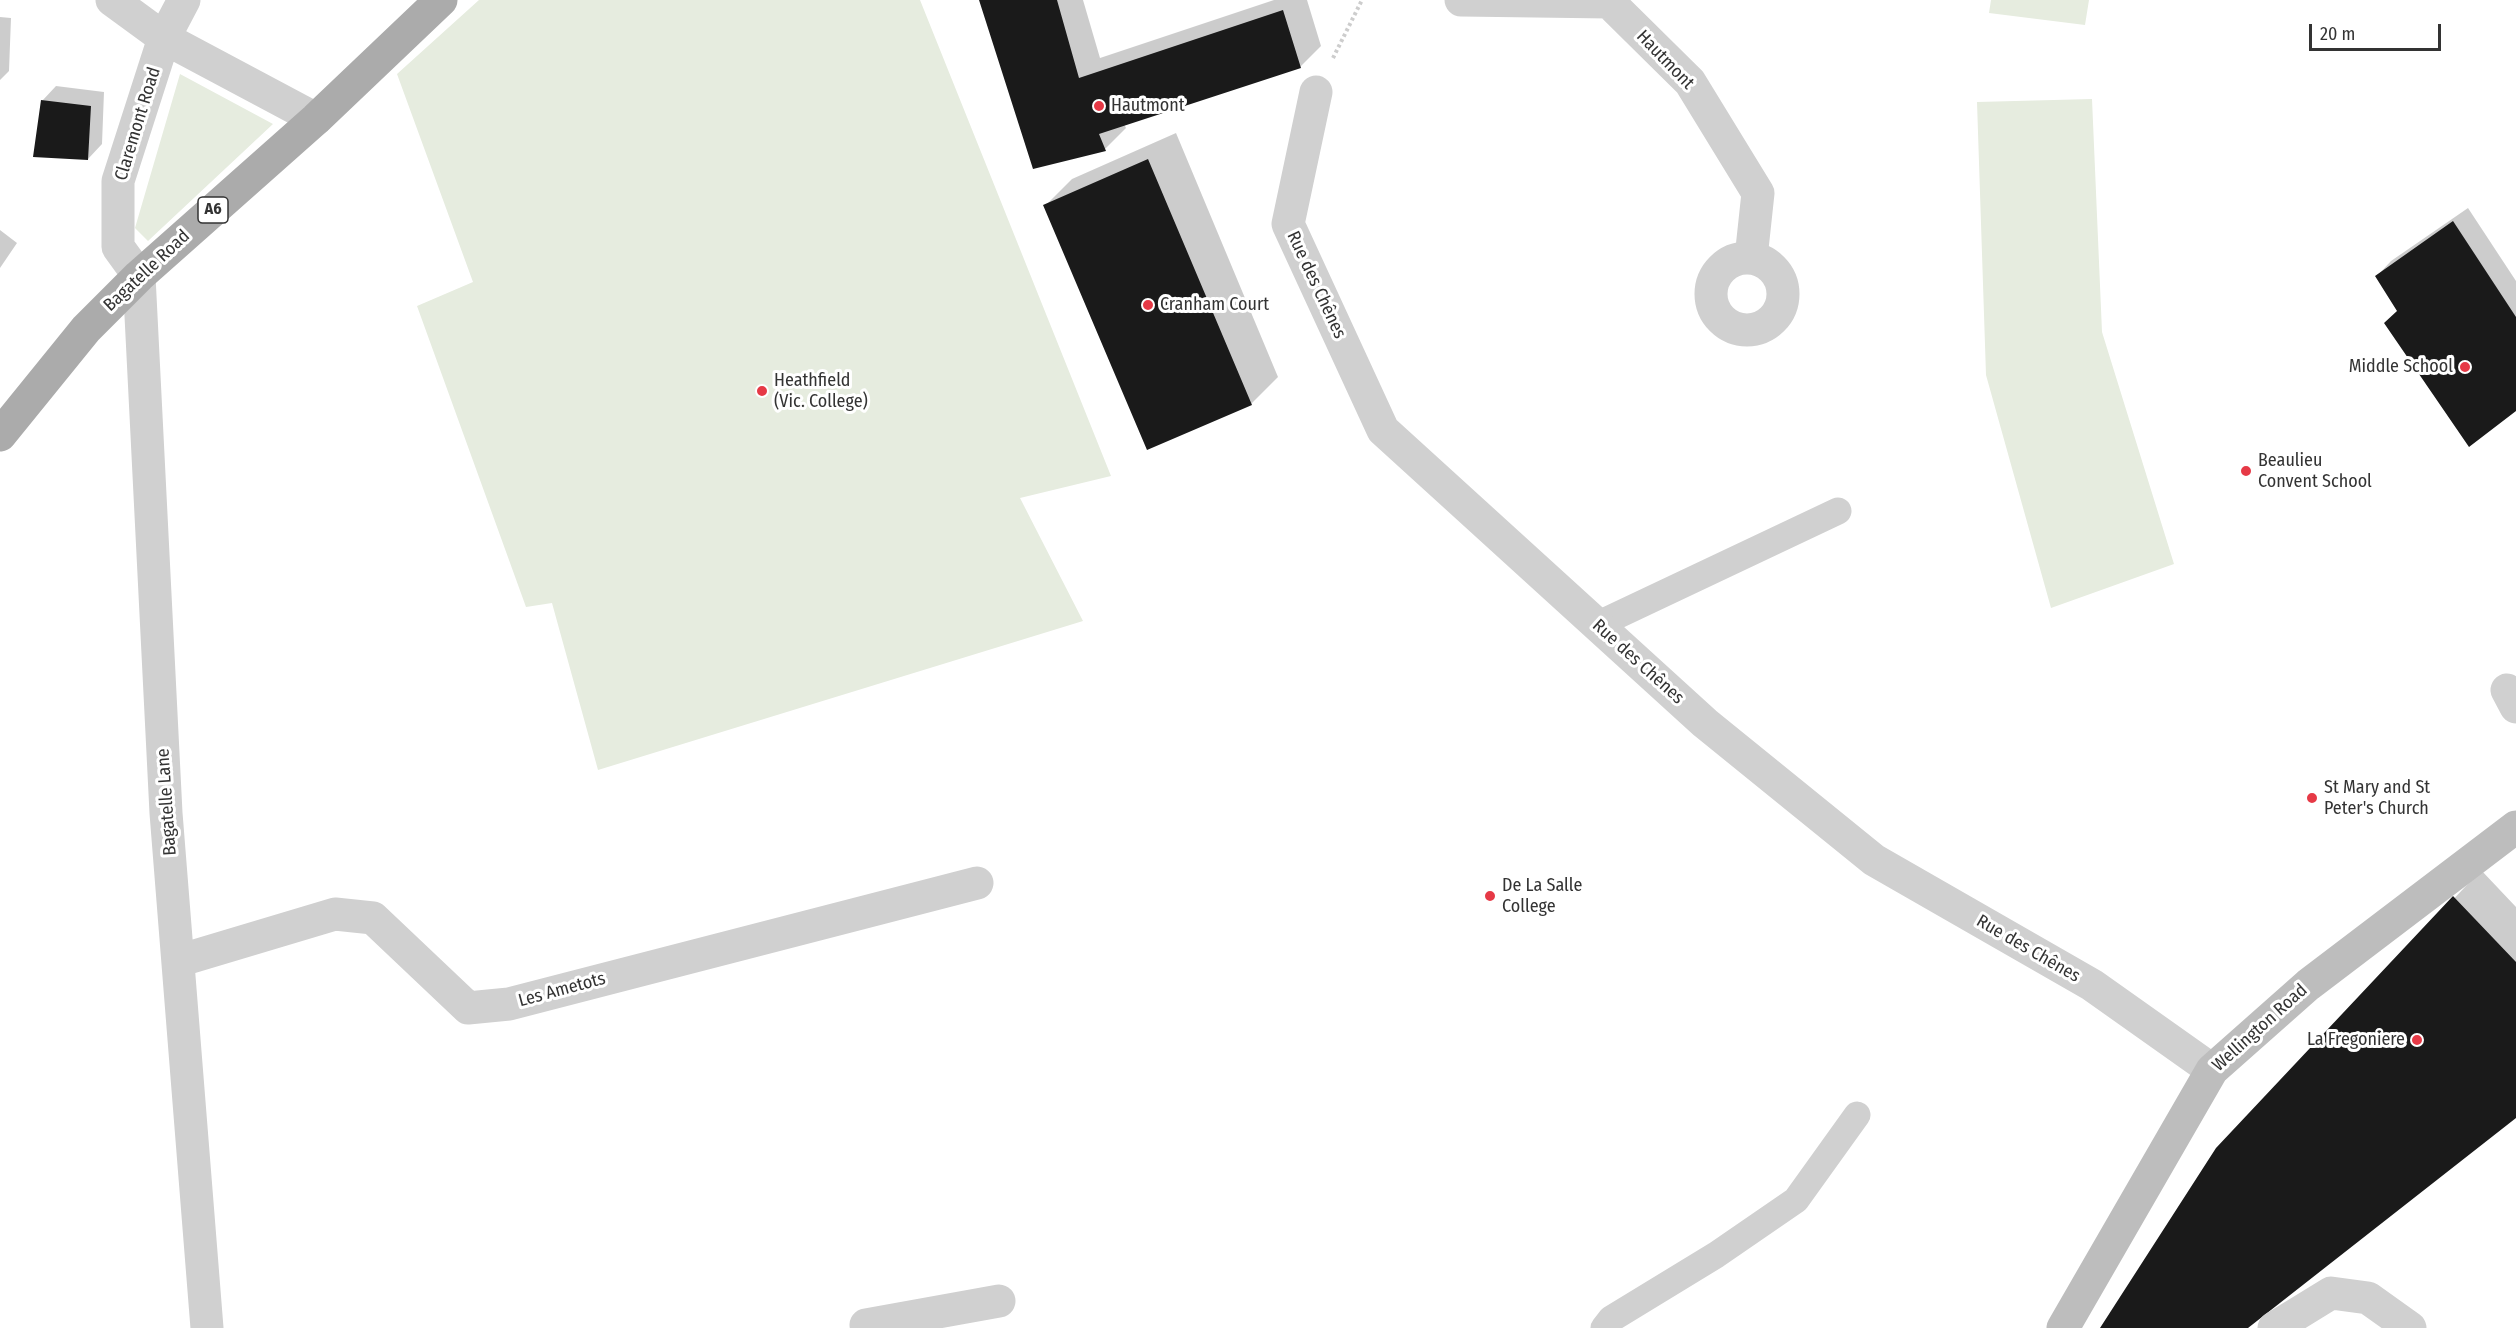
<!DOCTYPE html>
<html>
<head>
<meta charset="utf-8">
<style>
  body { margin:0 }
  #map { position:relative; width:2516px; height:1328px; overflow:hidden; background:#fff; font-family:"Fira Sans Condensed",sans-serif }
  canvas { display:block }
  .scale { position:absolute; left:2309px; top:24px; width:132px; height:27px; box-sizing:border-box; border:3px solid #333; border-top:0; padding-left:8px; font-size:18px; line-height:21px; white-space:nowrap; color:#333; -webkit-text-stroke:4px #fff; paint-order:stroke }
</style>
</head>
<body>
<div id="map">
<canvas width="2516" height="1328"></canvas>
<div class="scale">20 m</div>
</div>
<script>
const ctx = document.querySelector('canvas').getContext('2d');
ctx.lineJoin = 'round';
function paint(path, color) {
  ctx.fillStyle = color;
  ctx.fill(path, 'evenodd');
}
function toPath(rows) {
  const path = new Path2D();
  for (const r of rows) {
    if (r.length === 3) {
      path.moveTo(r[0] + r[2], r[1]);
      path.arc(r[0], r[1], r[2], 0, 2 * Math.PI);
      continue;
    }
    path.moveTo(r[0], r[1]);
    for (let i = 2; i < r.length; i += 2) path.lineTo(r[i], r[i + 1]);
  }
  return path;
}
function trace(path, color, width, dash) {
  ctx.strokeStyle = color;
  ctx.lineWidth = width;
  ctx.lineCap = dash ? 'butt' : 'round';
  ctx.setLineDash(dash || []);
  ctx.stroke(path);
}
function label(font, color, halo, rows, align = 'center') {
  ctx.font = font + ' "Fira Sans Condensed",sans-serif';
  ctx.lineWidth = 6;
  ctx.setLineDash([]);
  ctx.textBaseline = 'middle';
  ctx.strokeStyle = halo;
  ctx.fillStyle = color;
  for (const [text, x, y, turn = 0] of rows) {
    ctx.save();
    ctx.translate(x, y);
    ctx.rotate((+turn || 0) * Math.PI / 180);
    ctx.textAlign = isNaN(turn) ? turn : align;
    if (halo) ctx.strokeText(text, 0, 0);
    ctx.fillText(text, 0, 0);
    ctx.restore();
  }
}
paint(toPath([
  [479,0,920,0,1111,476,1020,498,1083,621,598,770,552,603,526,607,417,306,473,282,397,74],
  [1991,0,2089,0,2085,25,1989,13],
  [180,74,273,124,148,241,135,228],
  [2092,99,2102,332,2174,564,2051,608,1986,375,1977,102]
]), '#e6ecdf');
paint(toPath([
  [981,0,1083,0,1100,58,1274,0,1307,0,1321,46,1300,67,1124,124,1126,128,1105,149],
  [0,17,11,18,9,71,0,80],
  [56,86,104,92,102,144,88,159,42,101],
  [1176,133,1278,377,1251,404,1045,206,1072,179],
  [2468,208,2516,281,2516,409,2398,310,2377,276,2391,261],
  [0,230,17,243,0,268],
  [2481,870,2516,907,2516,1117,2245,1328,2102,1328,2218,1149]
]), '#0003');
paint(toPath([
  [979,0,1057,0,1079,78,1283,10,1301,68,1099,134,1106,151,1033,169],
  [41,100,91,106,88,160,33,157],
  [1148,159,1252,405,1147,450,1043,205],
  [2453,221,2516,317,2516,411,2469,447,2384,323,2397,311,2375,276],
  [2453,896,2516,962,2516,1118,2248,1328,2100,1328,2216,1148]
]), '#1a1a1a');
trace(toPath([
  [1333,58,1362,0]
]), '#cdcdcd', 4, [3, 3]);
trace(toPath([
  [1597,625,1838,511],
  [1604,1328,1611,1319,1716,1255,1796,1200,1857,1115]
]), '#d0d0d0', 27);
trace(toPath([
  [112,0,164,38,316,119],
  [184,0,164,38,118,181,118,247,139,276,166,813,207,1328],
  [1461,0,1609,2,1690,82,1758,193,1751,258],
  [1316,92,1288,224,1383,430,1705,723,1874,860,2092,985,2212,1070],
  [1747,294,36],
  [2507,690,2516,707],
  [178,961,335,914,373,918,468,1008,509,1004,977,883],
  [867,1328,866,1325,999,1301],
  [2274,1328,2331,1293,2368,1298,2410,1328]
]), '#d0d0d0', 33);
trace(toPath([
  [2063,1328,2212,1070,2308,985,2516,827]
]), '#bdbdbd', 33);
trace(toPath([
  [0,435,86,329,139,276,316,119,441,0]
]), '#ababab', 33);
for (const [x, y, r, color] of [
  [1099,106,6,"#e63946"],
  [1148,305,6,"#e63946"],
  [2465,367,6,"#e63946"],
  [762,391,6,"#e63946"],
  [2246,471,6,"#e63946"],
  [2312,798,6,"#e63946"],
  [1490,896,6,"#e63946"],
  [2417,1040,6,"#e63946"]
]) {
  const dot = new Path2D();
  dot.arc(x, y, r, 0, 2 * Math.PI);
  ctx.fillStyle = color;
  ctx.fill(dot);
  trace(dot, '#fff', 2);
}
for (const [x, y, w] of [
  [213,210,30]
]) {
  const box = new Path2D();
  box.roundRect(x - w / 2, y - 13, w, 26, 4.5);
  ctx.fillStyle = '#fff';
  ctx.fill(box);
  trace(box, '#333', 1.5);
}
label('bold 16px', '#333', null, [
  ["A6",213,210]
]);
label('18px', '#333', '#fff', [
  ["Hautmont",1665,60,46],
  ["Claremont Road",138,124,-73],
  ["Bagatelle Road",147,271,-43],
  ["Rue des Chênes",1316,285,65],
  ["Rue des Chênes",1638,662,42],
  ["Bagatelle Lane",167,802,-94],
  ["Rue des Chênes",2028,949,30],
  ["Les Ametots",562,990,-15],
  ["Wellington Road",2260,1028,-42]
]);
label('18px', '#333', '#fff', [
  ["Hautmont",1111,106],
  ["Cranham Court",1160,305],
  ["Middle School",2453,367,"right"],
  ["Heathfield",774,381],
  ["(Vic. College)",774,402],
  ["Beaulieu",2258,461],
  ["Convent School",2258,482],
  ["St Mary and St",2324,788],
  ["Peter's Church",2324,809],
  ["De La Salle",1502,886],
  ["College",1502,907],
  ["La Fregoniere",2405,1040,"right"]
], 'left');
</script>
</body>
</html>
